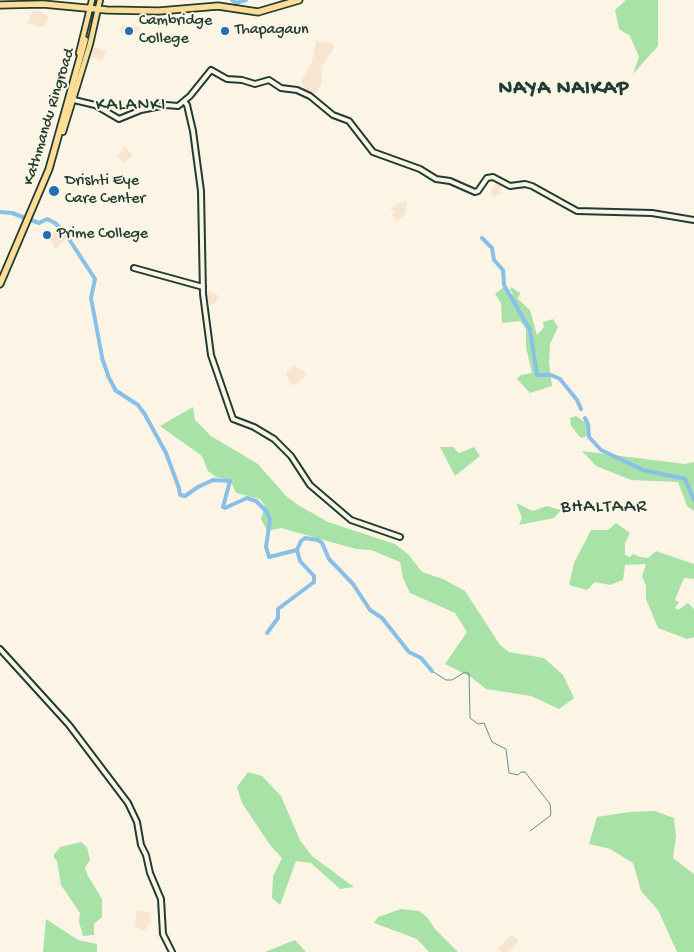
<!DOCTYPE html>
<html>
<head>
<meta charset="utf-8">
<style>
  body { margin:0 }
  canvas { display:block; background:#fcf5e5 }
</style>
</head>
<body>
<canvas width="694" height="952"></canvas>
<script>
const ctx = document.querySelector('canvas').getContext('2d');
ctx.lineJoin = 'round';
function paint(path, color) {
  ctx.fillStyle = color;
  ctx.fill(path, 'evenodd');
}
function toPath(rows) {
  const path = new Path2D();
  for (const r of rows) {
    path.moveTo(r[0], r[1]);
    for (let i = 2; i < r.length; i += 2) path.lineTo(r[i], r[i + 1]);
  }
  return path;
}
function trace(path, color, width, dash) {
  ctx.strokeStyle = color;
  ctx.lineWidth = width;
  ctx.lineCap = dash ? 'butt' : 'round';
  ctx.setLineDash(dash || []);
  ctx.stroke(path);
}
function label(font, color, halo, rows, align = 'center') {
  ctx.font = font + ' "Gochi Hand",sans-serif';
  ctx.lineWidth = 4;
  ctx.setLineDash([]);
  ctx.textBaseline = 'middle';
  ctx.strokeStyle = halo;
  ctx.fillStyle = color;
  for (const [text, x, y, turn = 0] of rows) {
    ctx.save();
    ctx.translate(x, y);
    ctx.rotate((+turn || 0) * Math.PI / 180);
    ctx.textAlign = isNaN(turn) ? turn : align;
    if (halo) ctx.strokeText(text, 0, 0);
    ctx.fillText(text, 0, 0);
    ctx.restore();
  }
}
paint(toPath([
  [33,10,41,12,49,17,45,26,38,27,27,23],
  [125,25,133,26,141,28,136,33,130,31,129,35,120,32,121,27],
  [316,41,332,43,335,46,321,67,322,84,313,97,302,91,304,87,301,81,312,62],
  [93,47,106,50,102,61,91,57],
  [125,146,133,156,124,163,117,156],
  [498,180,501,183,501,194,492,197,491,191],
  [404,201,407,201,405,215,397,221,392,215,395,212,390,209,400,202,403,203],
  [57,227,66,238,57,249,53,246,54,243,48,239],
  [206,290,218,295,216,303,212,305,208,302,204,295],
  [293,366,304,371,306,376,296,384,290,385,286,373],
  [137,910,151,913,149,917,152,920,144,931,134,926],
  [512,934,519,941,509,952,501,952,497,949]
]), '#f8e5d0');
paint(toPath([
  [626,0,658,0,658,46,633,74,639,57,630,36,619,29,615,10],
  [504,287,509,295,513,294,510,290,511,287,520,293,518,299,530,310,537,335,544,327,543,322,553,319,558,327,550,344,549,363,552,386,530,393,517,379,521,375,532,373,526,347,526,329,520,321,502,323,501,303,495,294],
  [193,407,195,420,211,436,258,464,286,496,298,505,328,522,395,544,409,555,422,572,443,579,465,591,500,645,509,652,544,658,563,675,574,698,559,709,531,696,486,689,471,677,445,664,467,632,455,613,410,593,403,578,400,562,371,550,356,549,281,528,267,531,261,519,265,506,260,499,236,493,230,480,216,477,208,471,202,456,160,426],
  [576,416,586,423,587,435,585,437,581,438,571,426,570,418],
  [440,447,453,447,459,453,474,447,480,456,455,476],
  [582,451,685,464,694,462,694,511,687,506,678,482,631,480,596,466],
  [516,503,533,511,547,506,561,510,554,518,519,525,522,518],
  [616,523,630,533,625,543,625,555,630,557,633,554,640,557,648,558,656,551,694,564,694,579,684,578,675,600,679,602,675,608,678,610,688,603,694,609,694,637,687,639,658,628,646,599,646,586,642,576,646,564,625,565,623,580,610,585,595,582,587,590,569,585,574,563,591,530,608,530],
  [248,772,262,776,281,796,300,840,312,856,354,887,340,889,311,863,296,861,280,905,272,898,273,876,282,858,270,845,242,803,237,787],
  [655,811,674,818,676,836,673,858,694,874,694,952,677,952,658,910,641,891,633,863,610,849,589,844,597,817,629,812],
  [81,842,87,847,90,860,85,868,88,876,102,899,102,917,94,924,94,935,83,936,79,922,80,913,61,885,57,861,53,856,60,847],
  [401,909,419,911,427,917,435,929,458,952,429,952,417,939,374,923,378,917],
  [46,919,78,940,97,944,97,952,43,952],
  [295,940,306,952,265,952]
]), '#a9e2a6');
trace(toPath([
  [432,671,446,680,452,680,465,672,469,674,470,718,478,724,484,723,492,742,506,749,509,773,518,775,521,772,525,772,550,804,551,813,550,816,530,831]
]), '#5f8c9f', 1);
trace(toPath([
  [232,0,236,3,246,0],
  [0,212,12,213,39,223,47,219,55,223,65,233,95,279,91,298,102,357],
  [482,238,492,248,494,260,503,270,504,285,530,330,537,375,551,375,560,379,577,400,581,409],
  [102,358,108,375],
  [108,376,115,389],
  [115,390,138,405,143,412],
  [144,413,166,453,179,488,180,495,185,496,198,487,213,480,230,481,223,507,225,508,247,498,256,501,267,512,270,520,266,547,269,557,297,550,300,561,314,576,314,582,278,609,278,618,267,633],
  [585,418,588,424,589,437,601,450,643,470,685,479,694,500],
  [297,550,301,541,305,538,318,540,322,543,329,559,353,584,370,610,382,618,409,652,421,658,432,671]
]), '#89c0e7', 4);
trace(toPath([
  [88,40,97,0]
]), '#d0d0c2', 5.5, [5.5, 3]);
const secondary = toPath([
  [74,100,95,105,119,119,141,110,166,105,178,106,190,96,211,70,227,79,242,80,255,84,269,80,281,88,297,90,310,96,333,115,349,121,373,152,420,169,436,179,450,181,475,192,478,191,487,178,493,177,510,186,525,184,532,186,577,211,652,213,694,220],
  [184,101,187,105,193,131,201,191,203,294,211,355,233,419,254,427,274,439,291,456,310,485,351,520,400,537],
  [134,268,203,287],
  [0,649,69,725,128,803,137,822,141,845,146,855,150,873,161,899,163,934,172,952]
]);
const primary = toPath([
  [79,53,92,0],
  [63,132,90,44,100,0]
]);
const highway = toPath([
  [0,5,43,4,107,10,159,11,218,6,258,12,299,0],
  [0,284,49,169,85,40]
]);
trace(secondary, '#1f3d34', 8);
trace(primary, '#1f3d34', 8);
trace(highway, '#1f3d34', 9);
trace(secondary, '#fcf5e5', 4);
trace(primary, '#ffdd96', 4.5);
trace(highway, '#ffdd96', 5.5);
for (const [x, y, r, color] of [
  [129,31,5,"#1f6fb2"],
  [225,31,5,"#1f6fb2"],
  [54,191,6,"#1f6fb2"],
  [47,235,5,"#1f6fb2"]
]) {
  const dot = new Path2D();
  dot.arc(x, y, r, 0, 2 * Math.PI);
  ctx.fillStyle = color;
  ctx.fill(dot);
  trace(dot, '#fcf5e5', 2);
}
label('16px', '#1f3d34', '#fcf5e5', [
  ["Cambridge",139,22],
  ["College",139,40],
  ["Thapagaun",235,31],
  ["Drishti Eye",65,182],
  ["Care Center",65,200],
  ["Prime College",57,235]
], 'left');
label('16px', '#1f3d34', '#fcf5e5', [
  ["Kathmandu Ringroad",50,117,-73]
]);
ctx.letterSpacing = '1px';
label('18px', '#1f3d34', '#fcf5e5', [
  ["KALANKI",131,106]
]);
ctx.letterSpacing = '0px';
ctx.letterSpacing = '1px';
label('19px', '#1f3d34', '#fcf5e5', [
  ["BHALTAAR",604,508]
]);
ctx.letterSpacing = '0px';
ctx.letterSpacing = '1px';
label('bold 21px', '#1f3d34', '#fcf5e5', [
  ["NAYA NAIKAP",564,90]
]);
ctx.letterSpacing = '0px';
</script>
</body>
</html>
